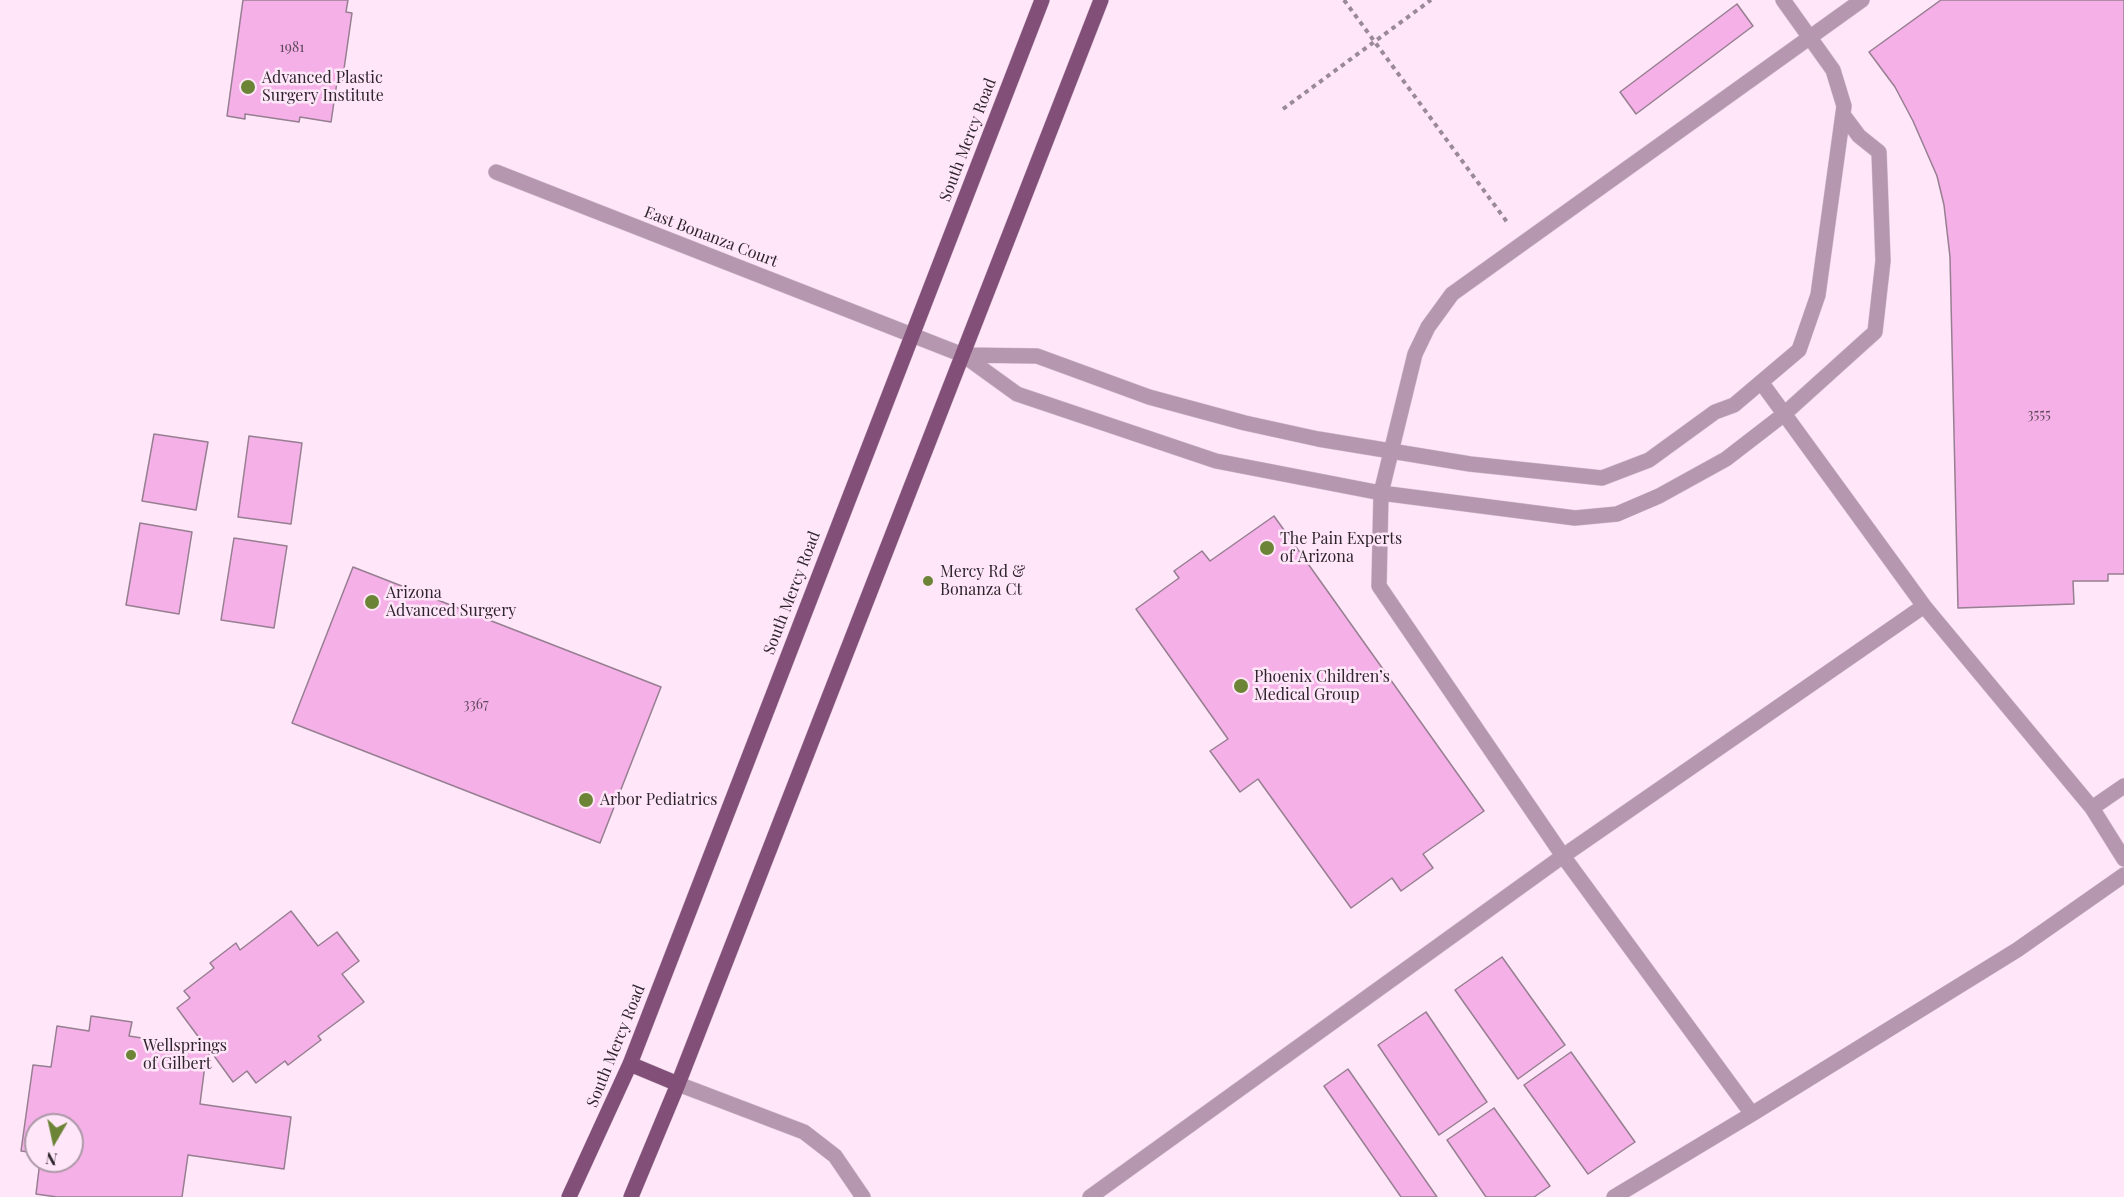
<!DOCTYPE html>
<html>
<head>
<meta charset="utf-8">
<style>
  body { margin:0 }
  #map { position:relative; width:2124px; height:1197px; overflow:hidden; background:#ffe6f9; font-family:"Playfair Display",serif }
  canvas { display:block }
  .north { position:absolute; left:24px; top:1113px; width:60px; height:60px; box-sizing:border-box; background:#ffe6f9; border:2px solid #ab99a7; border-radius:50%; rotate:189deg; font-size:16px; font-weight:700; line-height:24px; text-align:center; color:#2e252c }
  .north::after { content:''; display:block; margin:auto; width:21px; height:27px; background:#6c8436; clip-path:polygon(50% 0,100% 100%,50% 72%,0 100%) }
</style>
</head>
<body>
<div id="map">
<canvas width="2124" height="1197"></canvas>
<div class="north">N</div>
</div>
<script>
const ctx = document.querySelector('canvas').getContext('2d');
ctx.lineJoin = 'round';
function paint(path, color) {
  ctx.fillStyle = color;
  ctx.fill(path, 'evenodd');
}
function toPath(rows) {
  const path = new Path2D();
  for (const r of rows) {
    path.moveTo(r[0], r[1]);
    for (let i = 2; i < r.length; i += 2) path.lineTo(r[i], r[i + 1]);
  }
  return path;
}
function trace(path, color, width, dash) {
  ctx.strokeStyle = color;
  ctx.lineWidth = width;
  ctx.lineCap = dash ? 'butt' : 'round';
  ctx.setLineDash(dash || []);
  ctx.stroke(path);
}
function label(font, color, halo, rows, align = 'center') {
  ctx.font = font + ' "Playfair Display",serif';
  ctx.lineWidth = 5;
  ctx.setLineDash([]);
  ctx.textBaseline = 'middle';
  ctx.strokeStyle = halo;
  ctx.fillStyle = color;
  for (const [text, x, y, turn = 0] of rows) {
    ctx.save();
    ctx.translate(x, y);
    ctx.rotate((+turn || 0) * Math.PI / 180);
    ctx.textAlign = isNaN(turn) ? turn : align;
    if (halo) ctx.strokeText(text, 0, 0);
    ctx.fillText(text, 0, 0);
    ctx.restore();
  }
}
const building = toPath([
  [243,0,348,0,346,12,352,13,342,83,337,82,331,122,300,117,299,122,245,114,245,119,227,116,243,0],
  [1941,0,2124,0,2124,574,2108,574,2108,581,2073,581,2074,604,1958,608,1950,257,1944,205,1937,176,1913,121,1895,87,1869,52,1941,0],
  [1737,4,1753,26,1636,114,1620,92,1737,4],
  [154,434,208,442,196,510,142,501,154,434],
  [249,436,302,443,291,524,238,517,249,436],
  [1274,516,1484,811,1423,854,1433,868,1401,891,1392,878,1351,908,1258,779,1240,792,1210,751,1228,739,1136,609,1179,578,1174,571,1202,551,1210,561,1274,516],
  [140,523,192,532,179,614,126,605,140,523],
  [234,538,287,546,274,628,221,620,234,538],
  [353,567,661,687,600,843,292,723,353,567],
  [291,911,318,946,337,932,359,961,342,974,364,1002,318,1036,321,1040,288,1065,285,1061,256,1083,247,1071,233,1082,212,1053,206,1057,200,1104,291,1117,284,1169,188,1155,182,1197,57,1197,36,1194,40,1161,72,1161,72,1125,36,1125,36,1153,21,1151,33,1065,51,1067,57,1026,89,1031,91,1016,132,1022,129,1036,199,1047,203,1043,177,1008,190,998,184,991,214,968,210,963,236,943,240,950,291,911],
  [1502,957,1565,1045,1518,1079,1455,990,1502,957],
  [1426,1012,1487,1102,1439,1135,1378,1045,1426,1012],
  [1571,1052,1635,1142,1588,1174,1524,1085,1571,1052],
  [1348,1069,1437,1197,1401,1197,1324,1086,1348,1069],
  [1494,1108,1550,1186,1534,1197,1486,1197,1447,1140,1494,1108]
]);
paint(building, '#f5b0e7');
trace(building, '#967f91', 1.5);
const minor = toPath([
  [496,172,963,355,1017,394,1216,461,1381,493,1575,518,1617,514,1659,496,1726,459,1783,415,1875,332,1883,261,1879,152,1859,136,1844,116],
  [963,355,1037,356,1149,397,1245,423,1318,439,1470,464,1602,478,1649,460,1715,412,1734,405,1799,350,1818,295,1844,106,1833,70,1783,0],
  [1761,382,1924,606,2092,808,2124,859],
  [2092,808,2124,786],
  [678,1084,804,1132,835,1156,863,1197],
  [1752,1114,2017,950,2124,875],
  [1090,1197,1563,856,1924,606],
  [1614,1197,1752,1114,1563,856,1379,586,1381,493,1415,354,1428,327,1452,294,1862,0]
]);
const major = toPath([
  [630,1064,678,1084],
  [569,1197,630,1064,1042,0],
  [631,1197,678,1084,1101,0]
]);
trace(minor, '#d9c3d4', 16);
trace(major, '#d9c3d4', 16);
trace(toPath([
  [1344,0,1507,222],
  [1283,109,1431,0]
]), '#9a8996', 4, [4.5, 4.5]);
trace(minor, '#b598af', 15);
trace(major, '#824f79', 15);
for (const [x, y, r, color] of [
  [248,87,8,"#6c8436"],
  [1267,548,8,"#6c8436"],
  [928,581,6,"#6c8436"],
  [372,602,8,"#6c8436"],
  [1241,686,8,"#6c8436"],
  [586,800,8,"#6c8436"],
  [131,1055,6,"#6c8436"]
]) {
  const dot = new Path2D();
  dot.arc(x, y, r, 0, 2 * Math.PI);
  ctx.fillStyle = color;
  ctx.fill(dot);
  trace(dot, '#ffe6f9', 2);
}
label('14px', '#60485b', null, [
  ["1981",292,48],
  ["3555",2039,415],
  ["3367",476,705]
]);
label('16px', '#2e252c', '#ffe6f9', [
  ["Advanced Plastic",262,78],
  ["Surgery Institute",262,96],
  ["The Pain Experts",1280,539],
  ["of Arizona",1280,557],
  ["Mercy Rd &",940,572],
  ["Bonanza Ct",940,590],
  ["Arizona",386,593],
  ["Advanced Surgery",386,611],
  ["Phoenix Children’s",1254,677],
  ["Medical Group",1254,695],
  ["Arbor Pediatrics",600,800],
  ["Wellsprings",143,1046],
  ["of Gilbert",143,1064]
], 'left');
label('16px', '#2e252c', '#ffe6f9', [
  ["South Mercy Road",968,140,-69],
  ["East Bonanza Court",711,237,21],
  ["South Mercy Road",792,593,-69],
  ["South Mercy Road",616,1046,-68]
]);
</script>
</body>
</html>
